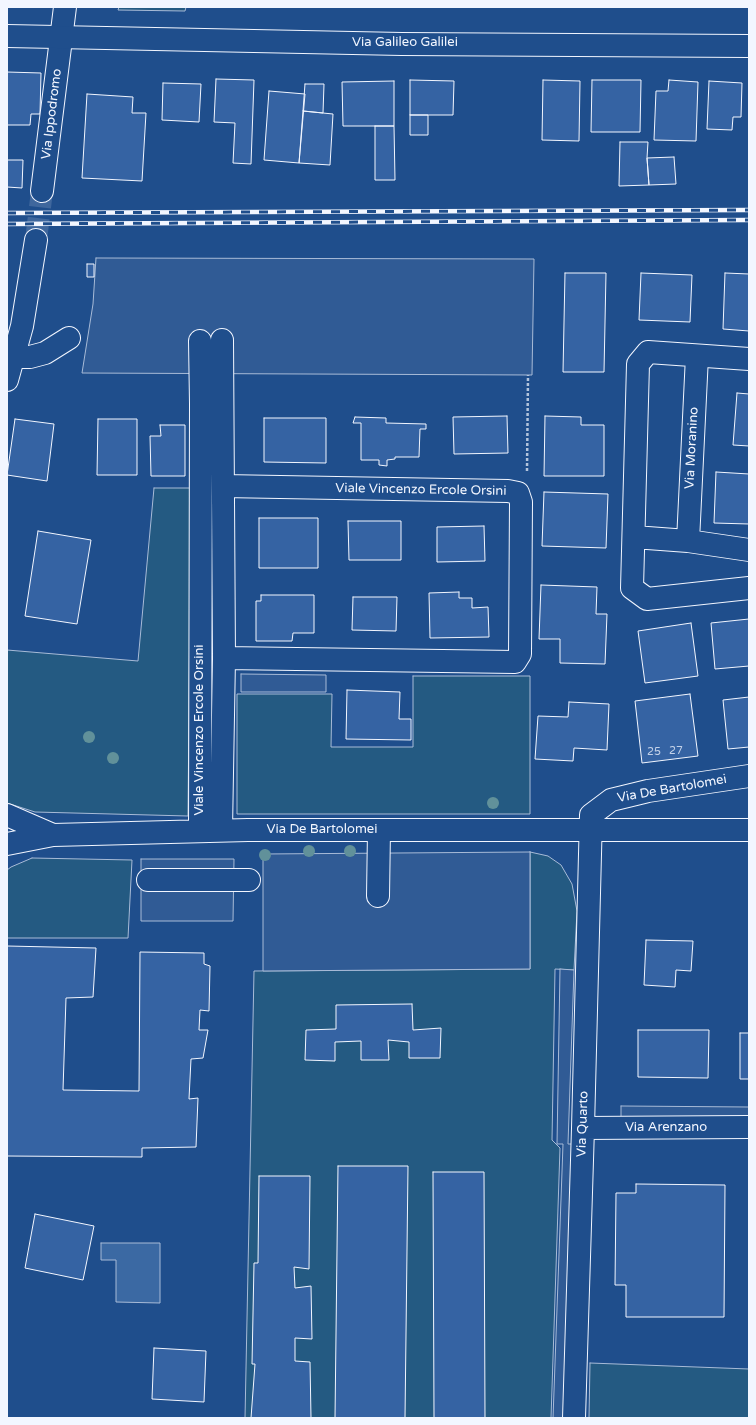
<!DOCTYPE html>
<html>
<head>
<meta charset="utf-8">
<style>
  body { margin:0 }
  #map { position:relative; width:756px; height:1425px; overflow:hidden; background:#1f4e8c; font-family:"Varela Round",sans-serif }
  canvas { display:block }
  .frame { position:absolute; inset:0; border:8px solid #f2f6ff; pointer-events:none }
</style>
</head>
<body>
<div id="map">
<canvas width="756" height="1425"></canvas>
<div class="frame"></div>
</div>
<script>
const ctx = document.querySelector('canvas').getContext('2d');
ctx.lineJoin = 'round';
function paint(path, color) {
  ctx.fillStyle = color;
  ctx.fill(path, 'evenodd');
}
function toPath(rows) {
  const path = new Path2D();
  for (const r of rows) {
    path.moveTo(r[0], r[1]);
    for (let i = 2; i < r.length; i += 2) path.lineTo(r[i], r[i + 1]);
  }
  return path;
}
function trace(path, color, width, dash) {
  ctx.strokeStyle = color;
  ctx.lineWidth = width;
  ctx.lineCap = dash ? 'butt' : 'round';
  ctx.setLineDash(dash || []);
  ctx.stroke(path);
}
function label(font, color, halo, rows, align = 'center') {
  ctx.font = font + ' "Varela Round",sans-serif';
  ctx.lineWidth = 3;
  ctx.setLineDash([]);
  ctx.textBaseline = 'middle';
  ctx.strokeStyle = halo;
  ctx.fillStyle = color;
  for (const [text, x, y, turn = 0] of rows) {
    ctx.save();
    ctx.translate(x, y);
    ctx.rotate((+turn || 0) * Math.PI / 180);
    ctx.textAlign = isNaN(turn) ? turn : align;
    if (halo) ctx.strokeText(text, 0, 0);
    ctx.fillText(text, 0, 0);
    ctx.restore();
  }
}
const green = toPath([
  [119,7,186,7,185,11,118,10,119,7],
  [154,488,191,488,188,816,35,812,7,803,7,650,138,661,154,488],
  [413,676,530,676,530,814,237,814,237,694,332,694,331,747,413,747,413,676],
  [530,852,548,856,561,865,572,884,577,911,574,970,555,969,552,1140,560,1148,551,1418,245,1418,254,971,530,969,530,852],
  [32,858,132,860,128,938,7,938,7,870,11,867,32,858],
  [590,1363,749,1369,749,1418,589,1418,590,1363]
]);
paint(green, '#245a82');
trace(green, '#a8bbd7', 1);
const parking = toPath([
  [96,258,534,259,532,375,82,373,93,304,96,258],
  [241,674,326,675,326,692,241,692,241,674],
  [530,852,530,969,263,971,263,854,530,852],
  [141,859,234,859,233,921,141,921,141,859],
  [560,969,574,970,568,1144,573,1144,564,1418,553,1418,563,1144,557,1144,560,969],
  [621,1106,749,1107,749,1120,621,1119,621,1106]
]);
paint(parking, '#305b95');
trace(parking, '#a8bbd7', 1);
const water = toPath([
  [101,1243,160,1243,160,1303,116,1302,116,1260,101,1260,101,1243]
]);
paint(water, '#3b69a3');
trace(water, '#a8bbd7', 1);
const building = toPath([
  [7,72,41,73,40,114,31,114,30,125,7,125,7,72],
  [216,79,254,80,251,164,233,163,235,123,214,122,216,79],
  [410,80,454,81,453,115,410,115,410,80],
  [543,80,580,81,579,141,542,140,543,80],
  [592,80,641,80,640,132,591,132,592,80],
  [669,80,698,82,696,141,654,140,656,91,668,91,669,80],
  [394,81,394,126,343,126,342,82,394,81],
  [709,81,742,83,741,117,733,117,732,130,707,129,709,81],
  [163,83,201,84,199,122,162,120,163,83],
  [305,84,324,84,323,113,303,111,305,84],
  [269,91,305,94,299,163,264,160,269,91],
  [87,94,133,97,132,113,146,113,142,181,82,178,87,94],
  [303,111,333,114,330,165,299,163,303,111],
  [410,115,428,115,428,135,410,135,410,115],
  [375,126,394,126,395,180,375,180,375,126],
  [620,142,648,142,647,158,649,185,619,186,620,142],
  [674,157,676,184,649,185,647,158,674,157],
  [7,160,23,160,22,188,7,187,7,160],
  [87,264,94,264,94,277,87,277,87,264],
  [565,273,606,273,604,372,563,372,565,273],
  [641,273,692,275,690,322,639,320,641,273],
  [725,273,749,274,749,331,723,329,725,273],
  [737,393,749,394,749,446,733,445,737,393],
  [507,416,508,453,454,454,453,417,507,416],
  [545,416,581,417,581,425,604,425,604,476,544,476,545,416],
  [355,417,386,418,386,423,426,424,426,429,420,429,419,457,395,457,395,459,387,460,387,466,379,465,379,460,361,460,361,423,353,423,355,417],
  [264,418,326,418,326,463,264,462,264,418],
  [15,419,54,424,47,481,7,475,15,419],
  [98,419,137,419,137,475,97,475,98,419],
  [160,425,185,425,185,476,151,476,150,436,161,436,160,425],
  [716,472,749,474,749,524,714,523,716,472],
  [544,492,608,494,606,548,542,546,544,492],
  [259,518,318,518,318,568,259,568,259,518],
  [348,521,401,521,401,560,349,560,348,521],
  [484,526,485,561,437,562,437,527,484,526],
  [38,531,91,540,77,624,25,616,38,531],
  [541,585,597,587,596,614,607,614,605,664,560,663,560,639,539,639,541,585],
  [459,592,459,598,472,598,472,608,488,607,489,637,430,638,429,593,459,592],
  [261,595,314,595,314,633,293,633,292,641,256,641,256,601,261,601,261,595],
  [353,597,397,597,396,631,352,630,353,597],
  [749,619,749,666,715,669,711,623,749,619],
  [691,623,698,676,645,683,638,631,691,623],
  [347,690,400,692,399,719,411,719,411,740,346,739,347,690],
  [690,694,698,756,642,763,635,701,690,694],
  [749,697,749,747,728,749,723,700,749,697],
  [569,702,609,704,607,750,574,748,573,761,535,759,538,716,568,717,569,702],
  [646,940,693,941,691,971,676,970,675,987,644,985,646,940],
  [7,946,96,948,93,997,66,998,63,1090,139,1091,140,952,204,953,204,964,210,966,209,1011,200,1010,199,1030,208,1030,203,1058,191,1059,189,1099,198,1098,196,1147,142,1148,142,1157,7,1156,7,946],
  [412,1004,413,1030,441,1028,440,1058,409,1058,409,1042,388,1040,389,1060,361,1060,361,1041,335,1042,335,1061,305,1060,306,1030,336,1029,336,1005,412,1004],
  [638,1030,709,1030,708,1078,638,1077,638,1030],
  [740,1033,749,1033,749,1079,740,1079,740,1033],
  [338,1166,408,1166,405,1418,335,1418,338,1166],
  [433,1172,484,1172,485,1418,434,1418,433,1172],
  [259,1176,310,1176,309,1269,294,1267,295,1288,311,1286,312,1339,295,1338,295,1361,310,1362,311,1418,251,1418,255,1364,252,1364,254,1263,258,1263,259,1176],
  [636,1184,725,1185,724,1317,626,1317,626,1285,615,1285,616,1193,636,1193,636,1184],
  [35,1214,94,1226,83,1280,25,1268,35,1214],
  [154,1348,206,1351,204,1402,152,1399,154,1348]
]);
paint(building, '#3563a3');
trace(building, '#f2f6ff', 1);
trace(toPath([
  [36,240,42,191]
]), '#3f679d', 22, [22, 11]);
const minor = toPath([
  [42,191,65,7],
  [200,341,201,404,200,831],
  [14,357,30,357,45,353,69,338],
  [749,359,648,352,638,364,632,588,647,599,749,588],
  [7,380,22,326,36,240],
  [223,486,508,491,518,493,521,502,520,654,515,662,224,658],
  [634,537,688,541,749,550],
  [688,541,697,356],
  [7,815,53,835],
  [221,830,224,658,222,340],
  [7,844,53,835,248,830,749,830],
  [148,880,249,880],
  [378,896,379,830],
  [583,1128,749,1127],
  [574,1418,583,1128,591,815,611,800,648,791,749,776]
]);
const major = toPath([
  [7,36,402,44,749,46]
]);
trace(minor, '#f2f6ff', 24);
trace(major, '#f2f6ff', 24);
trace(toPath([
  [527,471,528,375]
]), '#b3c4dc', 2.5, [3, 2]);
trace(minor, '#1f4e8c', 22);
trace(major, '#1f4e8c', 22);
const rail = toPath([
  [7,213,749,210],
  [7,224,749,220]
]);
trace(rail, '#f2f6ff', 4.5);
trace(rail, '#1f4e8c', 3, [9]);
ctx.fillStyle = '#61919a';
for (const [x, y] of [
  [89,737],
  [113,758],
  [493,803],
  [309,851],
  [350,851],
  [265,855]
]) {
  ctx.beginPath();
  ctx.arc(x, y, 6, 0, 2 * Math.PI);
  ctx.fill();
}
label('11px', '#c3d1e8', null, [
  ["27",676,751],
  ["25",654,752]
]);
label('13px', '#f2f6ff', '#1f4e8c', [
  ["Via Galileo Galilei",405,43],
  ["Via Ippodromo",52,114,-83],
  ["Via Moranino",692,448,-87],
  ["Viale Vincenzo Ercole Orsini",421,490,1],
  ["Viale Vincenzo Ercole Orsini",200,730,-90],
  ["Via De Bartolomei",672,789,-10],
  ["Via De Bartolomei",322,830],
  ["Via Quarto",583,1124,-88],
  ["Via Arenzano",666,1128]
]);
</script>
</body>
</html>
